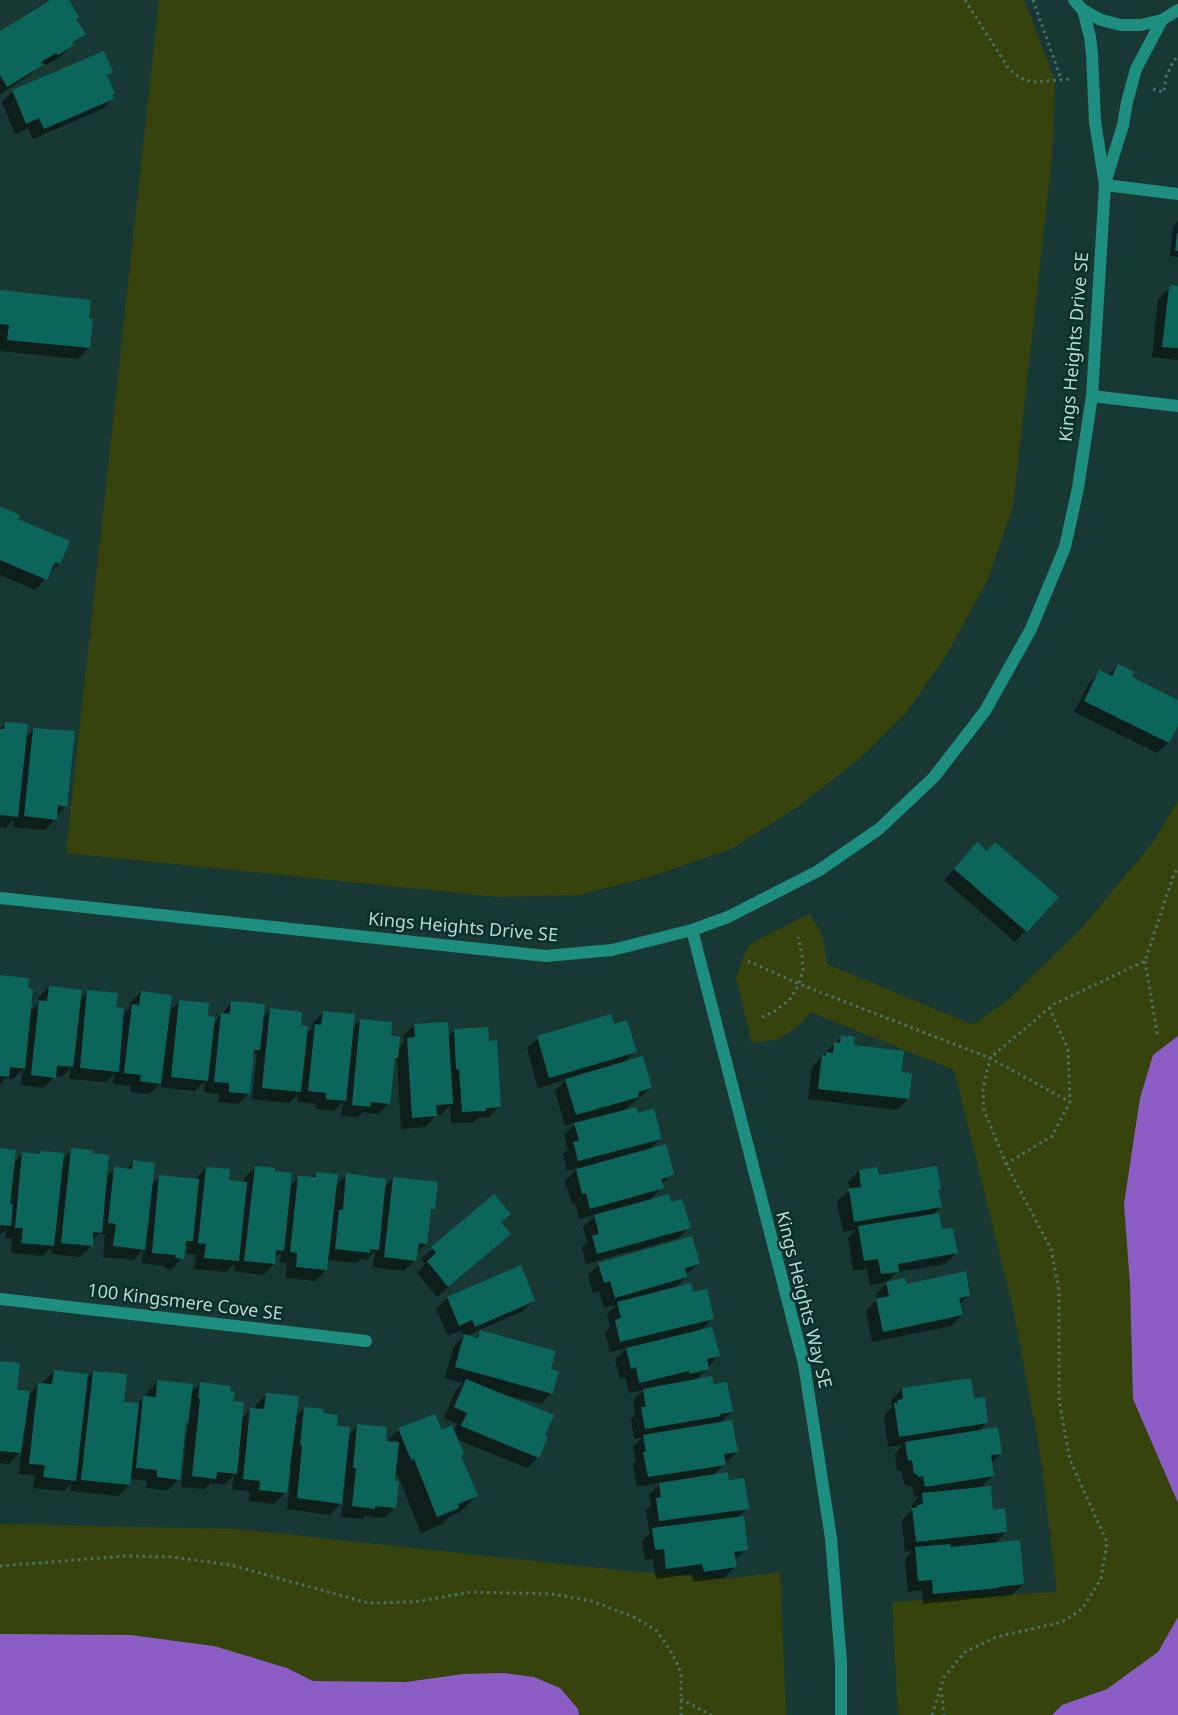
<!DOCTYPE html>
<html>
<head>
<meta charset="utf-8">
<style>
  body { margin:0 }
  canvas { display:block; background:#183833 }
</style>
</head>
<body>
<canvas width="1178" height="1715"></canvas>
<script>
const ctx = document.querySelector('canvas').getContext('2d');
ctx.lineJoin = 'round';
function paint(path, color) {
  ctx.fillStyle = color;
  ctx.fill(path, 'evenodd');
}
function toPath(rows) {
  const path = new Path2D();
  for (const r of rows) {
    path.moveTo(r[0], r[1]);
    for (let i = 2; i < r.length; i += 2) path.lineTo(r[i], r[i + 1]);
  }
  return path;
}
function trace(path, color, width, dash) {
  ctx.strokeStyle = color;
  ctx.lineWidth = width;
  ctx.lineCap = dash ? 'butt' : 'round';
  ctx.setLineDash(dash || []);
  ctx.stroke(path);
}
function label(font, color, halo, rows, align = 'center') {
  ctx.font = font + ' "Noto Sans",sans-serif';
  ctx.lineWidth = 5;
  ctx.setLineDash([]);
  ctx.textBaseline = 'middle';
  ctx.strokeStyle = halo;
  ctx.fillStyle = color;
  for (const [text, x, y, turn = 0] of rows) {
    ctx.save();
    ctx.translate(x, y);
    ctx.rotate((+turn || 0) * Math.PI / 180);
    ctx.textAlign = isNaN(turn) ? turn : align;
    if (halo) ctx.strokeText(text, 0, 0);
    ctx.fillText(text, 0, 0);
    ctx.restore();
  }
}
paint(toPath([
  [159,0,1024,0,1055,80,1052,157,1013,506,988,579,947,654,906,713,858,760,796,808,731,849,649,877,579,895,499,897,66,853],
  [1178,800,1178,1715,898,1715,892,1602,1057,1592,1040,1452,1013,1308,954,1070,811,1012,797,1027,779,1039,752,1043,736,976,749,945,809,914,821,932,824,944,827,964,973,1025,1008,1000,1080,930,1154,841],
  [0,1524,238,1529,627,1571,726,1579,780,1572,786,1715,0,1715]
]), '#36430c');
paint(toPath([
  [1178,1036,1178,1503,1133,1399,1130,1284,1124,1204,1140,1098,1153,1055],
  [1178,1617,1178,1715,1052,1715,1062,1705,1107,1689,1158,1652],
  [0,1634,130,1635,214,1646,287,1668,313,1681,406,1682,463,1674,504,1673,534,1677,560,1688,578,1709,579,1715,0,1715]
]), '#8c5ec5');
paint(toPath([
  [53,0,67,0,75,20,84,34,61,56,46,65,44,63,40,65,30,75,0,94,0,33],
  [112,72,106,77,114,94,111,96,113,99,102,109,33,139,28,128,15,134,2,102,13,91],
  [1178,221,1178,257,1170,256,1173,226],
  [1178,287,1178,360,1152,357,1158,299,1169,288],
  [0,292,87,320,89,348,78,359,0,351],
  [0,507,16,519,59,563,35,590,0,575],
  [1118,665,1131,678,1178,701,1178,723,1168,743,1157,753,1074,712,1089,683,1100,672,1108,676],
  [6,723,25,738,34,729,66,806,45,830,13,827,14,819,6,828,0,827,0,729],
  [977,844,986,852,1057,897,1015,942,944,880],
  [0,976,29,1012,38,1004,38,998,49,987,79,1000,88,991,122,1015,130,1008,130,1003,141,992,169,1012,180,1001,207,1017,213,1024,232,1002,262,1018,271,1009,299,1026,306,1035,312,1029,313,1023,324,1012,352,1028,361,1020,390,1037,398,1049,404,1042,403,1036,414,1025,447,1037,454,1031,487,1028,488,1042,500,1106,489,1117,477,1118,474,1122,451,1123,450,1105,441,1115,436,1115,425,1127,401,1129,397,1058,394,1061,389,1103,378,1114,363,1112,358,1117,341,1116,343,1102,334,1111,316,1109,316,1104,297,1102,298,1093,289,1103,252,1099,257,1052,252,1057,249,1093,238,1104,218,1102,219,1094,204,1092,205,1081,195,1091,160,1087,161,1083,149,1094,130,1092,131,1086,113,1084,114,1074,106,1082,69,1079,71,1068,61,1077,55,1076,43,1088,21,1085,23,1069,13,1079,6,1078,0,1084],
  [51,1063,64,1065,64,1067,50,1066],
  [613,1025,635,1051,623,1063,651,1088,623,1111,638,1114,661,1138,649,1150,672,1174,661,1185,662,1187,649,1201,670,1204,689,1227,679,1238,586,1264,582,1248,587,1242,583,1227,597,1214,579,1219,575,1203,572,1204,565,1181,578,1168,567,1171,563,1154,568,1150,564,1135,577,1122,565,1126,555,1091,566,1080,538,1088,527,1048,538,1038],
  [842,1036,853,1046,899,1073,908,1099,897,1110,808,1099,812,1067],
  [0,1149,13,1163,23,1153,38,1155,41,1152,62,1160,72,1150,91,1154,106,1177,115,1169,125,1170,133,1162,151,1185,160,1176,195,1179,206,1168,228,1181,244,1183,244,1178,255,1168,273,1172,290,1186,299,1177,311,1178,317,1173,335,1186,347,1175,384,1188,393,1178,433,1209,429,1213,426,1244,416,1253,415,1260,404,1271,373,1267,375,1251,367,1260,361,1259,357,1263,327,1260,326,1270,315,1281,286,1278,287,1263,280,1262,281,1252,274,1258,274,1264,263,1275,234,1271,234,1264,226,1272,194,1269,196,1255,187,1254,188,1244,183,1249,182,1258,172,1269,165,1268,165,1266,142,1263,143,1250,133,1260,103,1257,105,1234,99,1234,92,1241,91,1246,80,1257,51,1254,52,1247,42,1256,11,1253,12,1239,5,1238,6,1230,0,1235],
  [876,1168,878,1177,940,1189,937,1192,940,1207,932,1215,956,1253,945,1264,897,1272,887,1282,870,1285,867,1269,853,1271,848,1238,856,1230,843,1232,837,1201,850,1190,848,1182,859,1171],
  [494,1195,509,1214,500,1223,510,1234,437,1297,417,1273,425,1264,421,1259],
  [599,1264,699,1264,685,1275,686,1277,674,1289,692,1294,712,1319,700,1331,718,1356,696,1380,713,1386,732,1411,720,1423,737,1452,713,1475,728,1482,747,1508,737,1518,747,1549,734,1560,735,1567,724,1578,693,1582,692,1574,656,1579,653,1559,645,1560,642,1541,652,1531,649,1532,646,1510,651,1505,649,1495,661,1483,637,1487,633,1464,636,1462,633,1447,642,1438,634,1439,631,1419,635,1415,633,1401,644,1390,629,1393,625,1377,620,1379,615,1360,627,1348,610,1352,605,1332,610,1327,607,1314,616,1305,604,1308,599,1291,593,1293,588,1275],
  [520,1267,534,1300,523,1311,466,1336,474,1338,481,1332,549,1370,551,1393,541,1404,506,1395,506,1396,546,1437,538,1457,527,1468,456,1439,460,1456,476,1496,460,1512,450,1516,442,1524,421,1533,398,1475,394,1476,395,1507,384,1518,365,1516,363,1519,341,1517,343,1501,330,1515,287,1509,291,1471,288,1471,285,1493,274,1504,249,1501,250,1492,232,1489,234,1475,225,1484,211,1483,204,1489,181,1487,188,1422,184,1426,179,1479,168,1490,146,1488,147,1481,130,1479,129,1485,118,1496,71,1491,71,1483,64,1491,33,1488,35,1476,19,1474,21,1451,9,1464,0,1463,0,1362,15,1391,30,1393,39,1384,43,1384,43,1382,54,1371,86,1379,93,1372,122,1403,137,1404,144,1397,146,1397,147,1392,158,1381,190,1393,200,1384,229,1392,232,1402,242,1418,251,1409,255,1410,256,1405,267,1394,295,1417,304,1408,322,1415,348,1436,358,1425,384,1444,399,1430,453,1432,457,1424,444,1418,455,1391,463,1383,445,1378,454,1346,464,1336,461,1330,448,1336,436,1309,447,1298],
  [887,1283,969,1295,959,1305,962,1315,951,1326,872,1342,866,1311,877,1299,876,1294],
  [902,1389,973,1400,987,1422,978,1432,1001,1453,991,1463,993,1476,980,1488,992,1511,1006,1532,994,1544,1023,1584,1012,1595,923,1604,922,1590,908,1592,905,1559,912,1551,905,1552,902,1520,912,1510,912,1505,920,1496,914,1497,912,1486,907,1487,906,1484,904,1485,902,1471,897,1471,895,1454,903,1445,888,1447,884,1416,892,1407,891,1400]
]), '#0007');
paint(toPath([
  [51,0,69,0,79,17,76,19,86,34,72,43,74,45,58,55,56,53,41,62,43,65,7,87,0,75,0,31],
  [104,51,113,72,107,75,115,94,112,95,114,99,44,129,39,118,26,124,12,90],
  [1177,233,1178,233,1178,251,1175,251],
  [1171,285,1178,286,1178,348,1162,347,1169,287,1171,287],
  [0,290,91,300,89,318,93,319,90,348,7,340,9,325,0,324],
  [0,506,20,515,18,519,70,541,60,564,55,562,47,580,0,560],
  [1118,664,1134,672,1132,677,1178,700,1178,726,1169,743,1084,701,1099,670,1112,676],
  [5,722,28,724,18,817,0,815,0,729,4,729],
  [33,728,75,731,67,807,58,805,57,820,24,816],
  [977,842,987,851,995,842,1059,897,1027,932,954,869],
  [0,975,29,978,28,988,33,989,25,1069,10,1067,9,1077,0,1076],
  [49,986,82,990,73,1067,57,1065,56,1078,31,1075,39,1000,47,1001],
  [87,990,118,993,116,1007,124,1008,119,1072,80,1068],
  [141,991,172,995,161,1084,140,1081,141,1075,124,1073,132,1004,139,1005],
  [179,1000,209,1003,208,1016,215,1017,208,1081,171,1077],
  [231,1001,265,1004,260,1050,254,1050,250,1094,229,1092,229,1083,214,1082,221,1013,230,1014],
  [270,1008,302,1012,301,1025,308,1026,301,1092,262,1088],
  [323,1011,355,1014,346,1101,326,1099,326,1093,308,1091,315,1024,321,1025],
  [611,1014,614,1024,627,1020,637,1052,549,1078,537,1036],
  [360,1019,392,1022,391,1036,400,1037,398,1058,395,1058,390,1104,371,1102,370,1107,352,1105],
  [448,1022,453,1104,436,1105,437,1116,412,1118,407,1038,415,1037,414,1024],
  [488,1027,489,1041,497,1040,501,1107,486,1108,486,1111,462,1112,459,1069,456,1069,454,1029],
  [841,1035,855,1037,854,1045,904,1051,901,1072,912,1073,909,1099,818,1089,822,1055,826,1056,826,1052,833,1053,834,1042,840,1043],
  [643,1056,652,1088,638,1092,639,1097,576,1115,565,1079],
  [636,1107,638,1113,654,1108,662,1139,578,1161,573,1142,579,1141,574,1123],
  [666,1144,674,1174,671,1175,671,1176,661,1179,664,1188,590,1209,586,1193,582,1194,576,1169],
  [0,1148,16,1150,10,1204,13,1204,11,1226,0,1225],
  [71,1148,93,1150,92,1153,109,1155,102,1233,93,1232,93,1246,61,1243],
  [40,1151,64,1153,54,1246,21,1243,23,1228,15,1228,22,1152,40,1154],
  [133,1160,155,1163,145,1250,113,1246,116,1224,108,1223,114,1167,132,1169],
  [255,1166,275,1168,274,1171,292,1173,284,1251,276,1250,275,1264,244,1261],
  [937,1166,941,1190,938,1190,942,1207,854,1222,850,1195,848,1189,861,1187,859,1170,877,1167,879,1175],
  [206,1167,230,1169,229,1180,247,1182,239,1261,204,1258,206,1244,198,1243],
  [316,1172,338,1174,327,1270,296,1267,297,1253,290,1252,298,1176,316,1177],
  [346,1173,386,1179,379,1250,370,1249,370,1253,335,1249,339,1210,343,1210],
  [159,1175,199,1179,193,1241,186,1241,184,1259,175,1258,176,1255,152,1253],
  [393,1177,438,1182,435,1209,431,1209,427,1244,419,1243,416,1261,384,1257],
  [494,1194,511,1214,501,1222,511,1234,448,1287,427,1261,436,1253,431,1247],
  [669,1194,671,1202,682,1199,691,1228,597,1254,592,1236,599,1234,594,1215],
  [939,1213,942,1229,953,1228,958,1253,898,1264,899,1272,881,1274,878,1259,864,1261,858,1226],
  [692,1236,700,1264,685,1268,687,1277,615,1298,610,1281,604,1283,598,1263],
  [521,1265,535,1301,475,1327,472,1320,459,1326,447,1297],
  [966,1271,970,1296,959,1298,963,1315,883,1332,876,1299,889,1296,886,1282,905,1278,907,1284],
  [691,1283,693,1292,707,1289,714,1319,620,1342,615,1320,621,1318,617,1302],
  [712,1327,720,1356,707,1359,709,1369,690,1374,689,1371,639,1383,636,1367,631,1369,626,1348],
  [480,1330,556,1351,551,1369,559,1371,553,1394,455,1367,464,1334,478,1338],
  [0,1361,20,1363,17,1390,30,1391,21,1453,0,1451],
  [54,1370,88,1374,76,1481,43,1477,45,1465,29,1464,38,1383,52,1384],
  [93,1371,127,1374,124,1402,139,1403,130,1485,81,1480],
  [712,1376,714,1384,727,1382,733,1412,720,1414,720,1416,645,1429,641,1407,646,1407,643,1389],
  [971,1378,974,1398,985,1397,988,1423,899,1437,894,1403,898,1403,897,1400,903,1399,902,1388],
  [466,1379,554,1415,545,1436,548,1437,539,1458,461,1426,467,1413,454,1407],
  [157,1380,193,1384,188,1424,186,1423,180,1480,157,1477,157,1470,136,1468,143,1396,156,1397],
  [200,1382,231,1386,230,1391,235,1392,233,1401,244,1402,237,1474,217,1472,216,1479,192,1476,200,1399,198,1398],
  [266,1393,299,1396,287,1493,259,1490,260,1481,243,1479,250,1408,264,1409],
  [304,1407,324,1409,323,1413,338,1415,337,1426,350,1427,342,1504,297,1498,302,1445,300,1445],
  [435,1414,442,1430,452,1425,464,1454,461,1456,478,1496,458,1504,459,1508,437,1517,414,1459,411,1460,398,1428],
  [732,1420,738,1452,724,1454,726,1465,648,1477,643,1452,646,1452,643,1435],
  [357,1424,387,1427,386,1441,399,1442,395,1481,399,1481,396,1508,375,1506,375,1509,352,1506,356,1468,353,1468],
  [998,1427,1002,1454,991,1455,994,1476,925,1487,923,1476,918,1477,917,1474,914,1474,912,1460,908,1461,905,1442],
  [728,1472,729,1480,744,1478,749,1509,659,1521,656,1498,661,1497,659,1483],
  [991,1486,993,1510,1005,1508,1007,1532,916,1542,912,1508,917,1508,917,1505,923,1504,922,1493],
  [744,1516,748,1550,734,1552,737,1567,704,1572,702,1564,666,1569,664,1549,655,1550,652,1528],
  [1020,1540,1024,1584,998,1587,999,1588,933,1594,932,1580,918,1581,915,1547,950,1544,951,1547]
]), '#0c655a');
trace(toPath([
  [965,0,1009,69,1020,78,1033,82,1071,79],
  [1033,0,1061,79],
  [1153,89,1164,92,1166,77,1172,64,1178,55],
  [748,961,799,984,990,1058,1070,1102],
  [1145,961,1158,1038],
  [762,1017,775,1011,791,998,799,984,803,970,802,954,798,937],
  [1006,1164,1052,1136,1070,1102,1068,1049,1049,1007],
  [0,1566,126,1556,172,1557,231,1565,368,1603,414,1602,471,1592,552,1594,592,1601,634,1617,657,1631,671,1651,681,1672,681,1715],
  [941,1688,944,1715],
  [681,1699,711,1715],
  [932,1715,944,1677,965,1652,996,1637,1062,1622,1082,1609,1101,1579,1107,1542,1070,1460,1059,1400,1059,1290,1051,1249,1006,1164,984,1110,983,1089,990,1058,1054,1004,1145,961,1174,874,1178,868]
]), '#4c706a', 3, [2.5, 4]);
trace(toPath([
  [1074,0,1083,10,1101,20,1121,25,1141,25,1162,20,1178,10],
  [1106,180,1123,125,1127,102,1136,69,1162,20],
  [1105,185,1178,194],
  [1092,396,1178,406],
  [0,898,546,956,612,950,692,930,728,917,818,871,879,829,934,777,985,711,1031,629,1065,547,1078,488,1092,396,1105,185,1095,122,1092,54,1090,37,1083,10],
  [692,930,804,1364,831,1538,841,1663,841,1715],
  [0,1299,366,1341]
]), '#1d8e80', 12);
label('18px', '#b0ddd5', '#0d2e29', [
  ["Kings Heights Drive SE",1075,347,-85],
  ["Kings Heights Drive SE",463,928,5],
  ["Kings Heights Way SE",803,1300,76],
  ["100 Kingsmere Cove SE",185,1303,7]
]);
</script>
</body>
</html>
